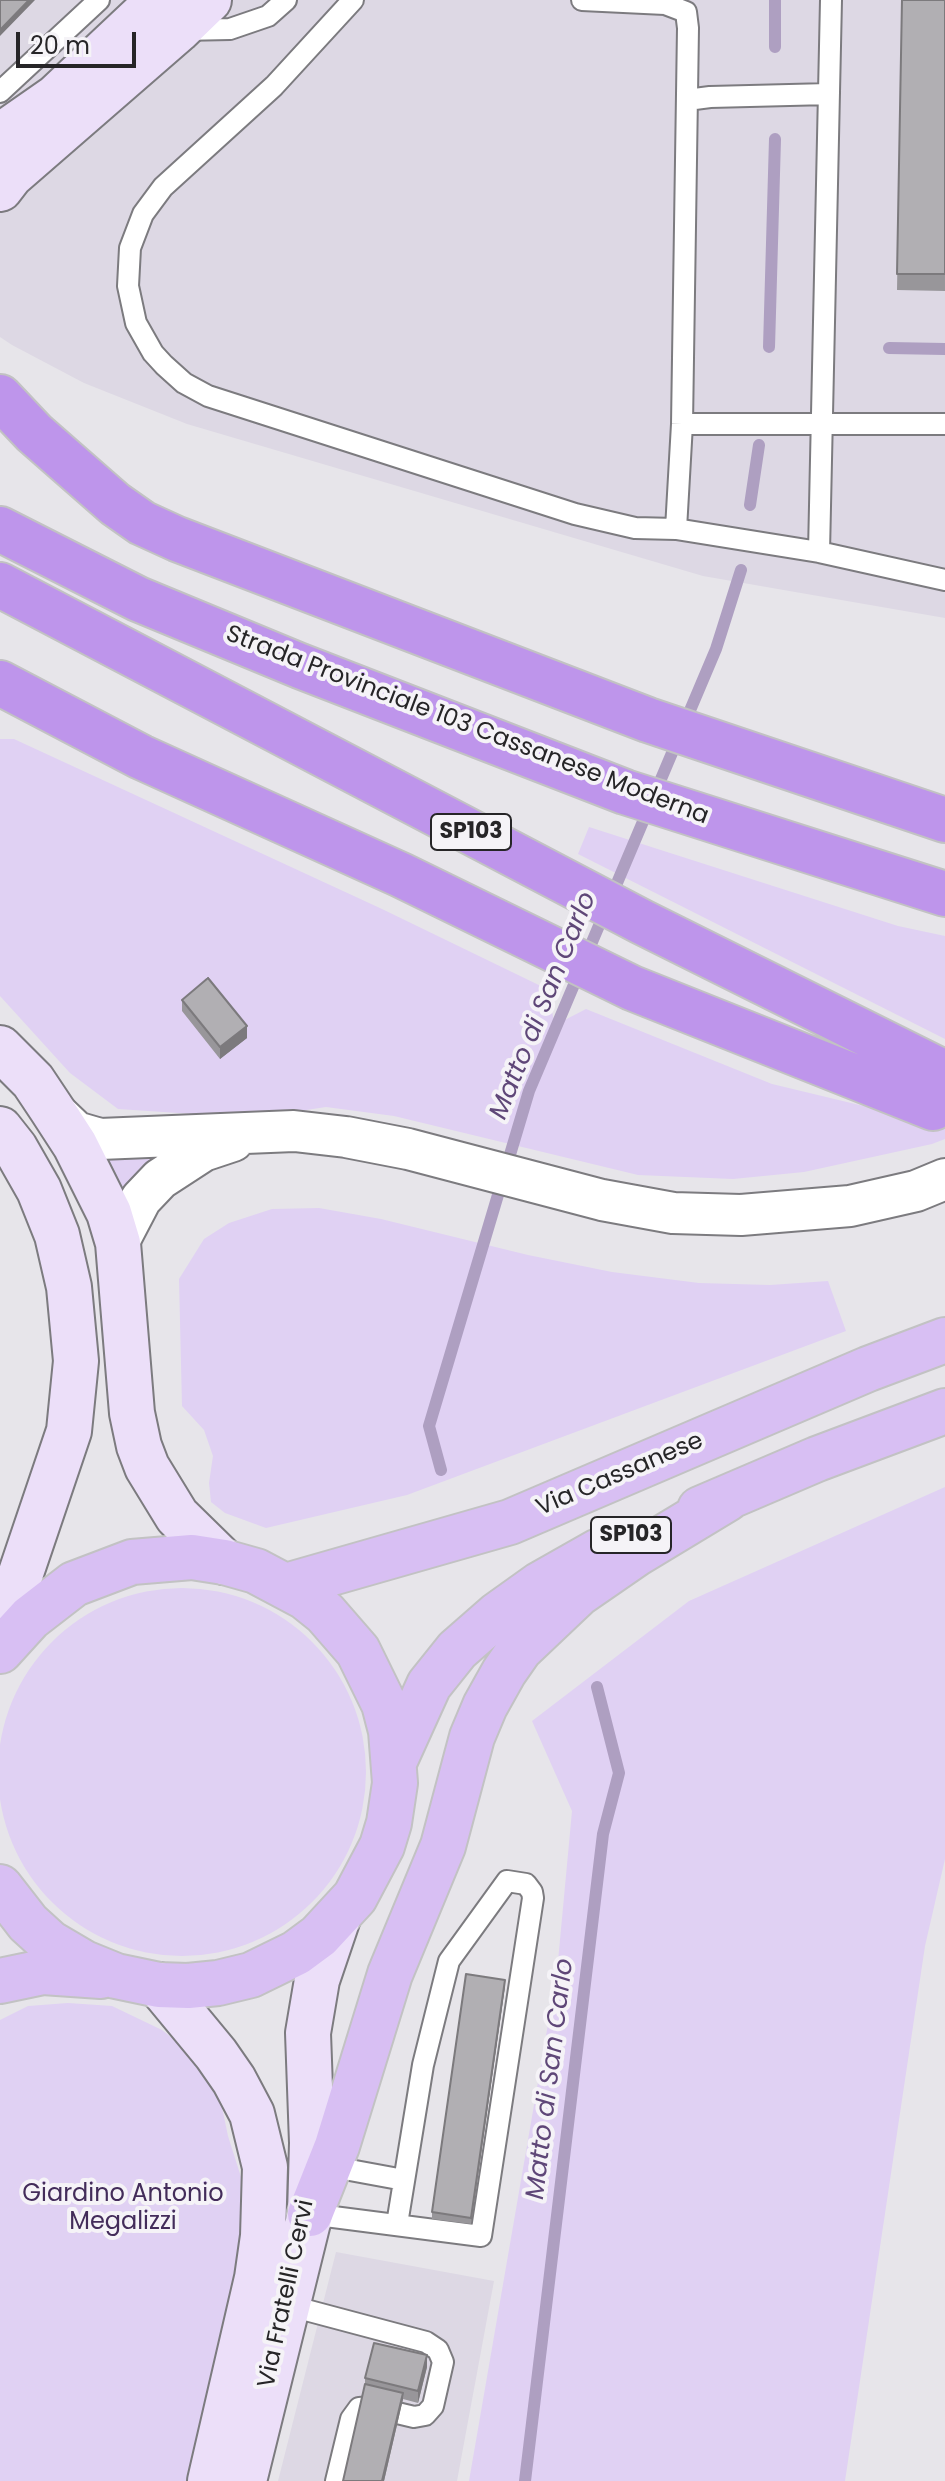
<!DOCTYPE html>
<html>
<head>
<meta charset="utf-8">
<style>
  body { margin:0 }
  #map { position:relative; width:945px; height:2481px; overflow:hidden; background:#e7e5ea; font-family:Poppins,sans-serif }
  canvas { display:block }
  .scale { position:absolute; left:16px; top:32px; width:120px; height:36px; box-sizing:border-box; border:4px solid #262527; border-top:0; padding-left:10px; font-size:24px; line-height:28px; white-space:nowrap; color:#262527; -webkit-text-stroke:6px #f5f3f7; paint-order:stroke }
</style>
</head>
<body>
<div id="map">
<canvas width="945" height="2481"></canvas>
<div class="scale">20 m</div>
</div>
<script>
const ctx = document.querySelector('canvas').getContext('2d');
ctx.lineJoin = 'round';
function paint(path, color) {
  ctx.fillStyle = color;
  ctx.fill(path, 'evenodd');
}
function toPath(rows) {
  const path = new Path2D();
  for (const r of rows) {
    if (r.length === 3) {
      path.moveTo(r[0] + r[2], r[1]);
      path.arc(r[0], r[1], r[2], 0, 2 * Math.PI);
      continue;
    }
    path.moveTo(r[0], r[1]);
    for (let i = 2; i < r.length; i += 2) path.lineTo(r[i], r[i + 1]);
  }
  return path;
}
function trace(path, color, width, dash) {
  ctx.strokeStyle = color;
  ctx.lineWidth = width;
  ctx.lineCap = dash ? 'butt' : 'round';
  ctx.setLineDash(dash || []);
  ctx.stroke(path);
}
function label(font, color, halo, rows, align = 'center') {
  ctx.font = font + ' Poppins,sans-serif';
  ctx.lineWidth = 8;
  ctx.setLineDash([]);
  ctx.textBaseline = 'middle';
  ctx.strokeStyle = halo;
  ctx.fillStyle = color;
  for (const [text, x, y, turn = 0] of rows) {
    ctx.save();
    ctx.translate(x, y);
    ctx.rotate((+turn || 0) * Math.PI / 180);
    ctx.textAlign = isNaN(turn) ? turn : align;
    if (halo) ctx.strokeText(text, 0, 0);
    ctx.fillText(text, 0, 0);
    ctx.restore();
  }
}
paint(toPath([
  [0,0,945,0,945,618,703,576,187,424,84,383,12,345,0,337],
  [336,2252,494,2281,457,2481,278,2481]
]), '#ddd8e4');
paint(toPath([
  [0,739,14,739,382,909,547,989,555,1025,586,1009,772,1084,926,1121,945,1082,945,1139,932,1144,804,1172,733,1179,638,1175,394,1116,326,1107,254,1118,118,1109,70,1073,0,996],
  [589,827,898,926,945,936,945,1039,578,854],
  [157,1158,121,1201,106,1159],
  [319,1208,381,1219,528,1255,612,1272,699,1283,770,1285,828,1281,846,1331,407,1495,266,1528,225,1513,211,1502,209,1483,213,1456,204,1430,182,1406,179,1279,204,1239,229,1223,272,1209],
  [945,1487,945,1859,925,1946,845,2481,469,2481,557,1972,572,1811,532,1721,689,1601],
  [182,1772,184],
  [68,2003,112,2006,162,2030,200,2060,219,2093,228,2136,247,2196,236,2289,193,2481,0,2481,0,2020,28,2006]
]), '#e0d1f3');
trace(toPath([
  [775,47,775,0],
  [769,347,775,139],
  [889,348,945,349],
  [750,505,759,445],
  [441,1470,429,1426,529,1091,716,649,741,570],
  [525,2481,603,1834,619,1773,597,1687]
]), '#ae9fc1', 12);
const lane = toPath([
  [353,0,274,86,163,187,143,214,130,248,128,286,136,323,153,353,164,365,184,383,208,396,575,514,635,528,676,529,819,552,945,580],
  [582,0,665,4,686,12,688,28,682,424,676,529],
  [182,30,230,29,268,16,286,0],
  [0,92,99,0],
  [687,100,710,97,829,94],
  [682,424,945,424],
  [819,552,831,0],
  [328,2166,404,2180],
  [310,2214,481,2236,533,1898,532,1892,526,1884,507,1881,449,1961,423,2065,397,2224],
  [287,2305,426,2342,438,2350,443,2362,433,2406,425,2415,414,2417,372,2407,359,2408,351,2419,336,2481]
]);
const street = toPath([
  [53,1110,76,1132,100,1139,294,1131,346,1137,408,1149,602,1200,673,1213,741,1215,850,1206,916,1191,945,1179],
  [118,1243,141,1199,160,1179,203,1151,233,1141]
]);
const secondary = toPath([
  [0,136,56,97,159,0],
  [0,189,10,176,178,30,209,0],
  [0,1048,33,1081,51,1108,75,1145,109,1213,118,1243,132,1413,139,1446,147,1467,177,1516,224,1562],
  [0,1129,15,1148,39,1190,57,1235,69,1287,76,1361,69,1431,0,1635],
  [159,1985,216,2054,234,2080,252,2114,265,2167,263,2236,257,2278,210,2481],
  [244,2481,310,2214,312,2143,308,2033,317,1980,338,1918]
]);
const primary = toPath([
  [700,1509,817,1459,945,1411],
  [286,1586,510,1522,868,1369,945,1340],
  [0,1651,30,1618,74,1584,132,1562,192,1557,224,1562,256,1571,305,1597,325,1613,358,1651,384,1704,391,1731,395,1783,389,1823,382,1846,355,1897,319,1936,296,1953,251,1975,218,1983,188,1986,159,1985,116,1976,84,1963,50,1943,28,1923,0,1887],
  [395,1760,429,1685,457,1650,497,1615,539,1585,599,1551],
  [0,1981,43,1972,101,1976],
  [310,2214,337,2146,390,1974,443,1846,472,1737,485,1706,504,1672,520,1649,578,1594,636,1554,727,1499]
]);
const highway = toPath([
  [0,397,34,433,115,504,142,523,177,539,648,720,945,820],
  [0,529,138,599,300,666,625,792,945,894],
  [0,585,642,922,945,1073],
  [0,683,141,757,401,875,632,988,933,1108]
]);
trace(lane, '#7c7b7f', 24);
trace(street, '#7c7b7f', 44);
trace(secondary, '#7c7b7f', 48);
trace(primary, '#c2c2c3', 48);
trace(highway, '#c2c2c3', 48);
trace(lane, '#fff', 20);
trace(street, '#fff', 40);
trace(secondary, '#ecdff9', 44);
trace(primary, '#d8bff3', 44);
trace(highway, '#be95eb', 44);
paint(toPath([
  [902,0,945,0,945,291,897,290],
  [182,1000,247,1038,220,1059,182,1011],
  [505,1986,471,2224,432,2219,432,2212],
  [427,2367,418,2403,403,2399,384,2481,343,2481,365,2384,365,2378]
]), '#98969a');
paint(toPath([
  [29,0,35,0,0,36,0,30],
  [247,1026,247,1038,220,1059,220,1047],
  [505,1980,505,1986,471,2224,471,2218],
  [427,2355,427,2367,418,2403,418,2391],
  [403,2393,403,2399,384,2481,382,2481]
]), '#7c7a7d');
const building = toPath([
  [0,0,29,0,0,30,0,0],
  [902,0,945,0,945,274,897,274,902,0],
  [208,978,247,1026,220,1047,182,1000,208,978],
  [466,1974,505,1980,471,2218,432,2212,466,1974],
  [374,2343,427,2355,418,2391,365,2378,374,2343],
  [365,2384,403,2393,382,2481,343,2481,365,2384]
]);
paint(building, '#b1afb3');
trace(building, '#7c7a7d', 2);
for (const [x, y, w] of [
  [471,832,80],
  [631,1535,80]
]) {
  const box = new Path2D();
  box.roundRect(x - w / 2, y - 18, w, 36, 6);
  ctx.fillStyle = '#f5f3f7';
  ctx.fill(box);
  trace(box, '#262527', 2);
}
label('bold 22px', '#262527', null, [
  ["SP103",471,832],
  ["SP103",631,1535]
]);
label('24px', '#262527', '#f5f3f7', [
  ["Strada Provinciale 103 Cassanese Moderna",467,726,21],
  ["Via Cassanese",620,1475,-23],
  ["Via Fratelli Cervi",287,2294,-78]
]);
label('24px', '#432c5a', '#f5f3f7', [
  ["Giardino Antonio",123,2195],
  ["Megalizzi",123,2223]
]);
label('italic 26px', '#5f4778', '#f5f3f7', [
  ["Matto di San Carlo",544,1006,-68],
  ["Matto di San Carlo",551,2079,-83]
]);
</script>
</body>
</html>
